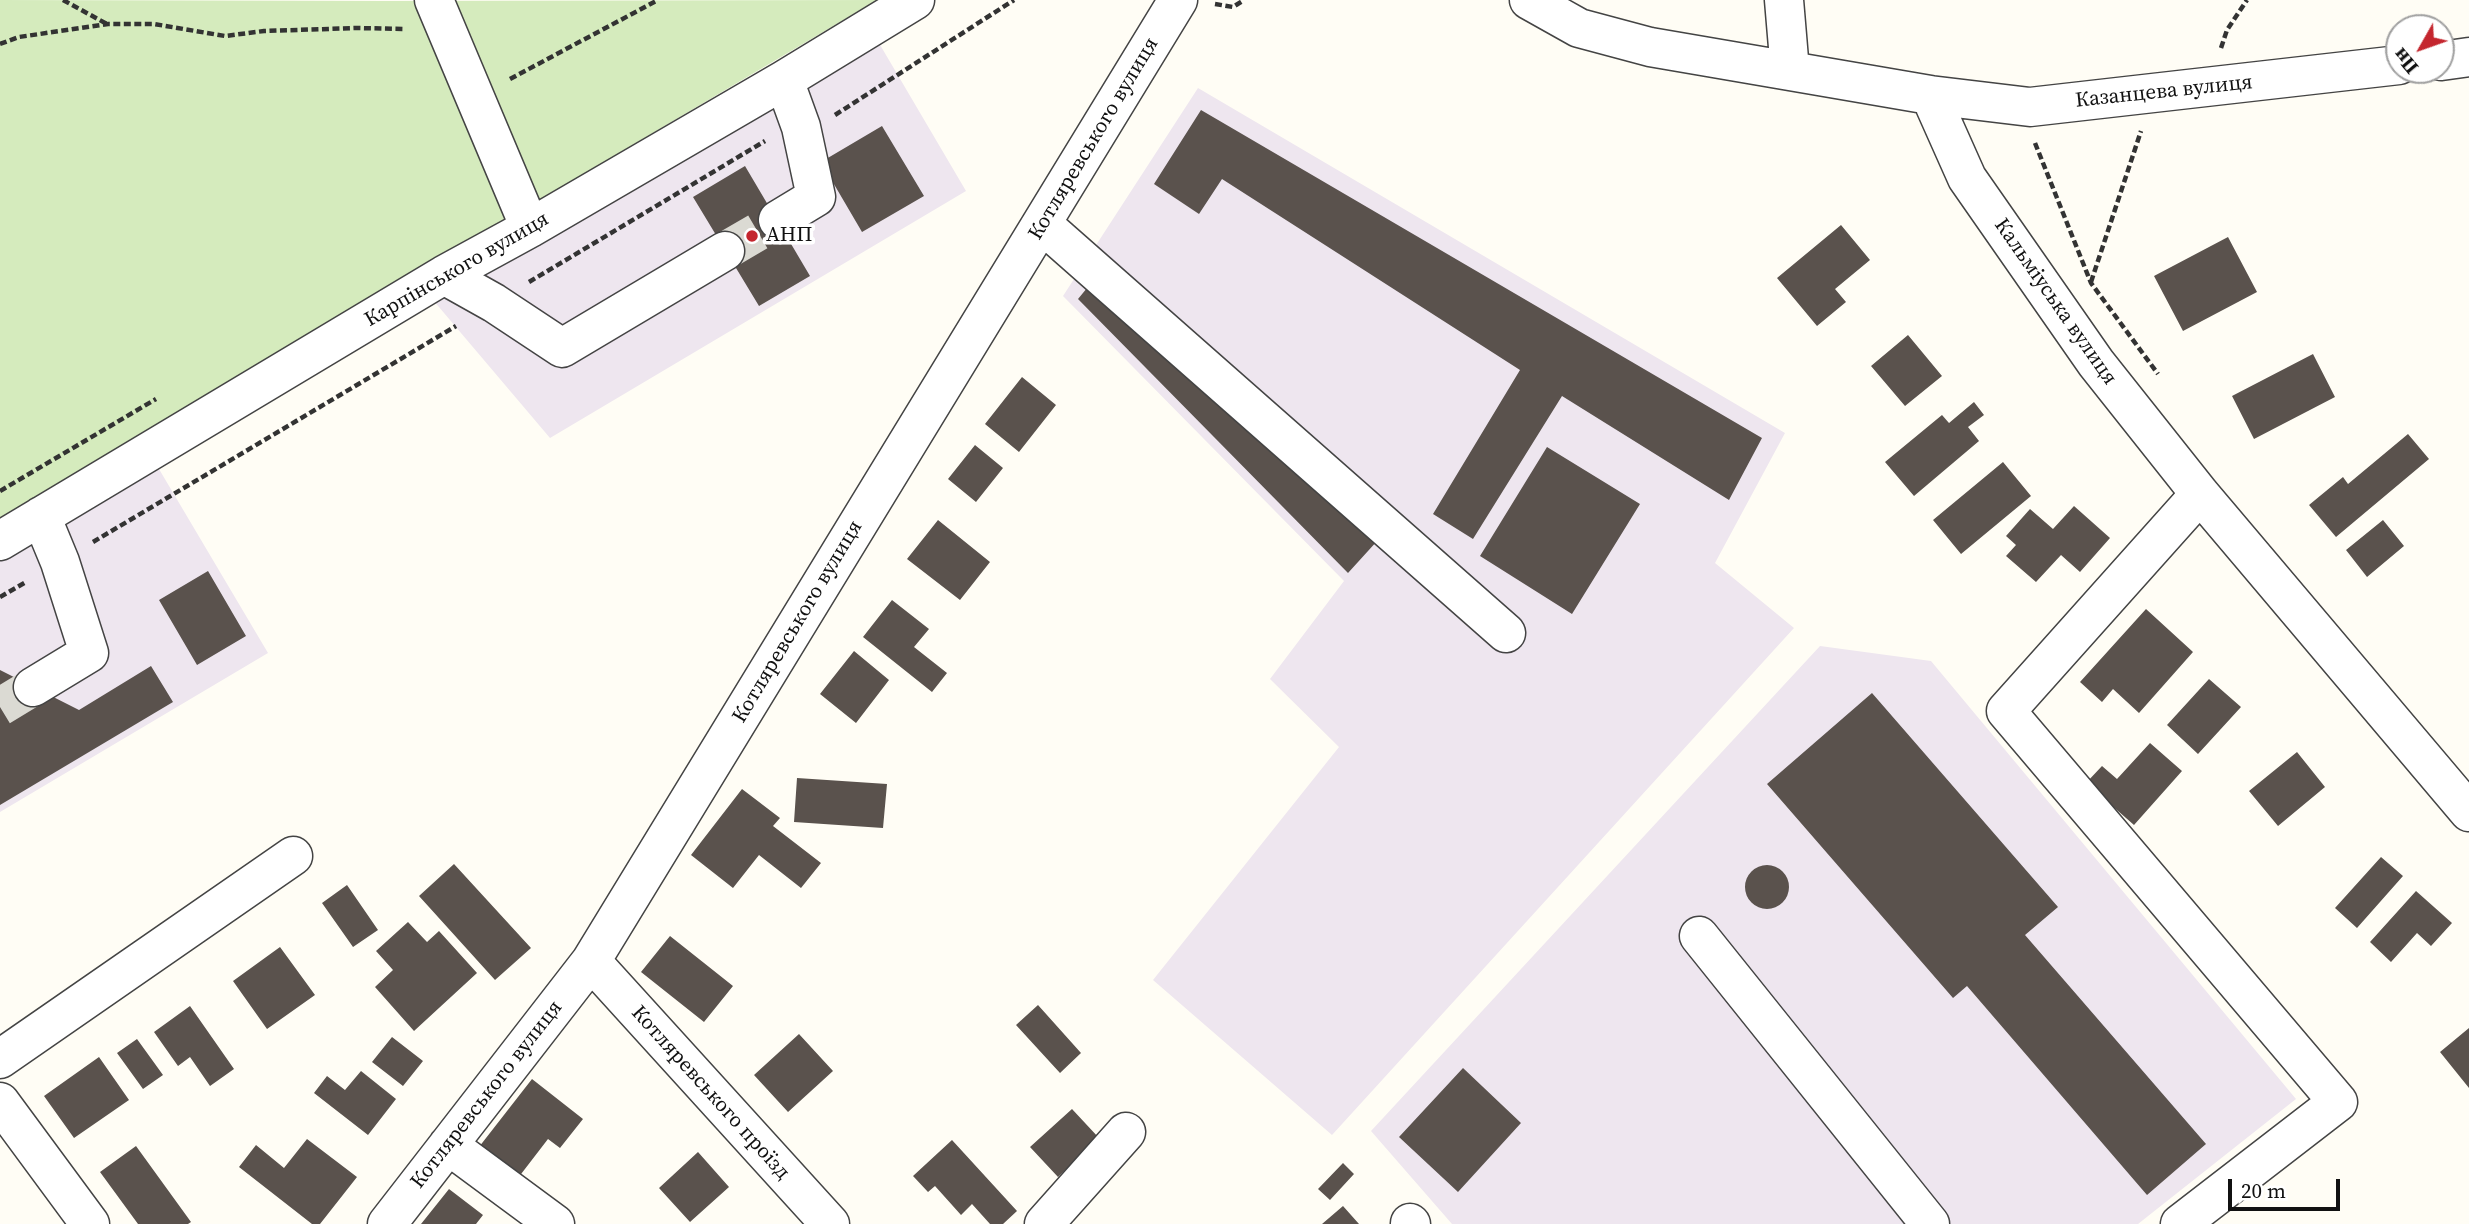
<!DOCTYPE html>
<html>
<head>
<meta charset="utf-8">
<style>
  body { margin:0 }
  #map { position:relative; width:2469px; height:1224px; overflow:hidden; background:#fffdf5; font-family:"Source Serif 4",serif }
  canvas { display:block }
  .north { position:absolute; left:2385px; top:14px; width:70px; height:70px; box-sizing:border-box; background:#fff; border:2px solid #a0a0a0; border-radius:50%; rotate:230deg; font-size:19px; font-weight:700; line-height:28px; text-align:center; color:#111 }
  .north::after { content:''; display:block; margin:auto; width:24px; height:32px; background:#c4262e; clip-path:polygon(50% 0,100% 100%,50% 72%,0 100%) }
  .scale { position:absolute; left:2228px; top:1179px; width:112px; height:32px; box-sizing:border-box; border:4px solid #111; border-top:0; padding-left:9px; font-size:21px; line-height:24px; white-space:nowrap; color:#111; -webkit-text-stroke:5px #fff; paint-order:stroke }
</style>
</head>
<body>
<div id="map">
<canvas width="2469" height="1224"></canvas>
<div class="north">Пн</div>
<div class="scale">20 m</div>
</div>
<script>
const ctx = document.querySelector('canvas').getContext('2d');
ctx.lineJoin = 'round';
function paint(path, color) {
  ctx.fillStyle = color;
  ctx.fill(path, 'evenodd');
}
function toPath(rows) {
  const path = new Path2D();
  for (const r of rows) {
    if (r.length === 3) {
      path.moveTo(r[0] + r[2], r[1]);
      path.arc(r[0], r[1], r[2], 0, 2 * Math.PI);
      continue;
    }
    path.moveTo(r[0], r[1]);
    for (let i = 2; i < r.length; i += 2) path.lineTo(r[i], r[i + 1]);
  }
  return path;
}
function trace(path, color, width, dash) {
  ctx.strokeStyle = color;
  ctx.lineWidth = width;
  ctx.lineCap = dash ? 'butt' : 'round';
  ctx.setLineDash(dash || []);
  ctx.stroke(path);
}
function label(font, color, halo, rows, align = 'center') {
  ctx.font = font + ' "Source Serif 4",serif';
  ctx.lineWidth = 7;
  ctx.setLineDash([]);
  ctx.textBaseline = 'middle';
  ctx.strokeStyle = halo;
  ctx.fillStyle = color;
  for (const [text, x, y, turn = 0] of rows) {
    ctx.save();
    ctx.translate(x, y);
    ctx.rotate((+turn || 0) * Math.PI / 180);
    ctx.textAlign = isNaN(turn) ? turn : align;
    if (halo) ctx.strokeText(text, 0, 0);
    ctx.fillText(text, 0, 0);
    ctx.restore();
  }
}
paint(toPath([
  [876,38,966,191,550,438,433,300],
  [1198,88,1785,433,1715,563,1794,628,1332,1135,1153,980,1339,747,1270,679,1344,581,1063,296],
  [156,464,268,653,0,812,0,557],
  [1820,646,1931,661,2296,1099,2138,1224,1452,1224,1371,1131]
]), '#eee6ef');
paint(toPath([
  [0,0,386,1,877,0,0,520]
]), '#d5ebbd');
paint(toPath([
  [1201,110,1762,438,1729,500,1562,396,1473,539,1433,514,1520,370,1222,179,1199,214,1154,184],
  [882,126,924,196,862,232,821,162],
  [745,166,810,276,759,306,693,197],
  [1841,225,1870,260,1835,289,1846,302,1817,326,1777,278],
  [2228,237,2257,292,2183,331,2154,276],
  [1092,282,1378,540,1348,573,1078,299],
  [1908,335,1942,376,1905,406,1871,366],
  [2313,354,2335,397,2254,439,2232,396],
  [1022,377,1056,405,1019,452,985,424],
  [1974,402,1984,415,1968,427,1979,441,1914,496,1885,462,1942,415,1949,423],
  [2408,434,2429,459,2336,537,2309,505,2343,477,2348,484],
  [975,445,1003,468,976,502,948,479],
  [1547,447,1640,504,1572,614,1480,556],
  [2003,462,2031,496,1961,554,1933,520],
  [2074,506,2110,538,2080,572,2061,555,2036,582,2006,556,2016,545,2006,536,2030,509,2053,529],
  [938,520,990,562,960,600,907,559],
  [2383,520,2404,546,2367,577,2346,550],
  [208,571,246,636,197,665,159,600],
  [892,600,929,629,914,647,947,673,932,692,863,637],
  [2146,609,2193,652,2139,713,2113,689,2102,702,2080,682],
  [854,651,889,680,856,723,820,694],
  [151,666,173,702,0,805,0,670,79,710],
  [2209,679,2241,707,2198,754,2167,725],
  [1872,693,2058,907,2025,935,2206,1144,2147,1195,1967,986,1953,998,1767,784],
  [2150,743,2182,771,2134,825,2086,783,2102,766,2117,779],
  [2297,752,2325,787,2278,826,2249,791],
  [797,778,887,784,883,828,794,822],
  [742,789,780,818,773,826,821,863,801,888,759,855,733,888,691,855],
  [2381,857,2403,876,2357,928,2335,908],
  [454,864,531,948,495,980,419,896],
  [1767,887,22],
  [347,885,378,930,353,947,322,903],
  [2416,891,2452,923,2431,946,2417,933,2391,962,2370,942],
  [408,922,427,942,439,931,477,973,414,1031,375,987,393,970,376,951],
  [670,936,733,986,704,1022,641,972],
  [280,947,315,995,267,1029,233,981],
  [1038,1005,1081,1053,1060,1073,1016,1025],
  [190,1006,234,1069,210,1086,190,1057,178,1066,154,1032],
  [2469,1028,2469,1088,2440,1052],
  [799,1034,833,1071,788,1112,754,1075],
  [392,1037,423,1061,403,1086,372,1062],
  [137,1039,163,1075,143,1089,117,1053],
  [99,1057,129,1100,74,1138,44,1096],
  [1463,1068,1521,1123,1458,1192,1399,1137],
  [361,1071,396,1099,368,1135,314,1093,327,1076,345,1090],
  [532,1079,583,1119,560,1148,548,1139,518,1178,479,1147],
  [1072,1109,1099,1138,1058,1177,1030,1147],
  [307,1139,357,1177,320,1224,312,1224,239,1167,256,1145,284,1168],
  [952,1140,1017,1211,1003,1224,990,1224,972,1204,961,1215,935,1186,928,1192,913,1176],
  [136,1146,191,1222,188,1224,138,1224,100,1172],
  [698,1152,729,1187,690,1222,659,1188],
  [1343,1163,1354,1174,1330,1200,1318,1189],
  [449,1189,483,1215,476,1224,421,1224],
  [1343,1206,1359,1224,1322,1224]
]), '#5a524d');
trace(toPath([
  [725,251,778,220],
  [0,707,33,687]
]), '#dbdad3', 38, [38, 19]);
const minor = toPath([
  [434,0,530,228],
  [1529,0,1579,28,1650,47,1930,95,2030,107,2399,65],
  [1784,0,1790,71],
  [2441,61,2469,57],
  [1930,95,1967,178,2096,363,2200,494,2469,812],
  [778,220,816,197,801,127,784,80],
  [1042,224,1506,633],
  [444,275,494,303,562,348,725,251],
  [0,541,444,275,530,228,784,80,915,0],
  [33,687,89,653,60,562,41,516],
  [1699,936,1930,1224],
  [591,961,830,1224],
  [0,1059,293,856],
  [0,1102,90,1224],
  [448,1145,555,1224],
  [1410,1223,1411,1224],
  [387,1224,591,961,1178,0],
  [1044,1224,1126,1132],
  [2180,1224,2338,1102,2006,711,2200,494]
]);
trace(minor, '#444', 41);
trace(toPath([
  [63,0,107,24],
  [1215,4,1233,7,1244,0],
  [0,44,19,37,108,24,154,24,225,36,264,31,357,28,405,29],
  [2221,48,2227,30,2247,0],
  [510,79,658,0],
  [835,115,1014,0],
  [2035,143,2091,283,2158,374],
  [529,282,765,141],
  [2091,282,2141,131],
  [0,491,156,399],
  [93,542,456,326],
  [0,597,26,582]
]), '#333', 4.5, [7, 3.5]);
trace(minor, '#fff', 38);
for (const [x, y, r, color] of [
  [752,236,7,"#c4262e"]
]) {
  const dot = new Path2D();
  dot.arc(x, y, r, 0, 2 * Math.PI);
  ctx.fillStyle = color;
  ctx.fill(dot);
  trace(dot, '#fff', 2.5);
}
label('21px', '#111', '#fff', [
  ["Казанцева вулиця",2164,92,-6],
  ["Котляревського вулиця",1094,139,-59],
  ["Карпінського вулиця",457,270,-30],
  ["Кальміуська вулиця",2055,302,55],
  ["Котляревського вулиця",798,622,-59],
  ["Котляревського проїзд",710,1093,48],
  ["Котляревського вулиця",487,1095,-52]
]);
label('21px', '#111', '#fff', [
  ["АНП",766,236]
], 'left');
</script>
</body>
</html>
